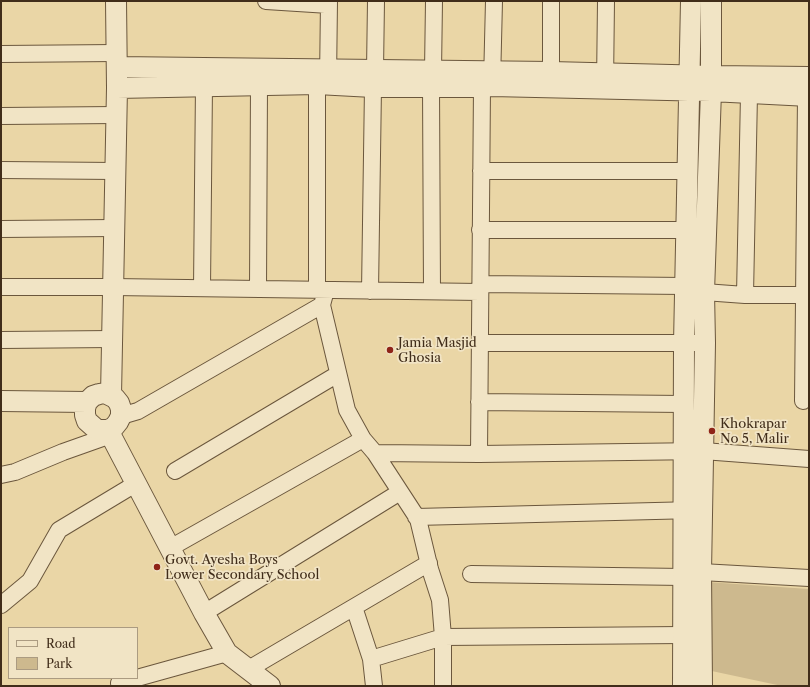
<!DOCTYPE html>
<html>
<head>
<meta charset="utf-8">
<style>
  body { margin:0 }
  #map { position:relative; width:810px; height:687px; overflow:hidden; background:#ead6a6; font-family:"Libre Caslon Text",serif }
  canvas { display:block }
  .frame { position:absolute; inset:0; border:2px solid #412d1a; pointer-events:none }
  .legend { position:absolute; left:8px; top:627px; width:130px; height:52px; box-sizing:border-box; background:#f1e4c5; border:1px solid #ab9b81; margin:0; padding:5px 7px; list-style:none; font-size:12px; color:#412d1a }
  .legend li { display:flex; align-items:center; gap:8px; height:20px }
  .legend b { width:20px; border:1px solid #ab9b81 }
</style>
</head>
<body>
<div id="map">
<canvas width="810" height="687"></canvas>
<div class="frame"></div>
<ul class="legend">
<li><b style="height:5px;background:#f1e4c5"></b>Road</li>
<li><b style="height:11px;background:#cdb98e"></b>Park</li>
</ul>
</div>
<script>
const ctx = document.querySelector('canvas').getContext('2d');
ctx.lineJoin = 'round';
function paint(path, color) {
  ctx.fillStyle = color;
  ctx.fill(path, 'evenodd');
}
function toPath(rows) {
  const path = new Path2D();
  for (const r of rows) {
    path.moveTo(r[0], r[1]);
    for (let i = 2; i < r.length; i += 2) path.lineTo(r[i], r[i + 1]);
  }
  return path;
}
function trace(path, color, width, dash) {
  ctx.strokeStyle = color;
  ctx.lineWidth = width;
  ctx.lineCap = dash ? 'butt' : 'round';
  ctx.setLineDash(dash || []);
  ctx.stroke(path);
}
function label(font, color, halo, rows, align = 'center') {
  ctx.font = font + ' "Libre Caslon Text",serif';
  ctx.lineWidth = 3.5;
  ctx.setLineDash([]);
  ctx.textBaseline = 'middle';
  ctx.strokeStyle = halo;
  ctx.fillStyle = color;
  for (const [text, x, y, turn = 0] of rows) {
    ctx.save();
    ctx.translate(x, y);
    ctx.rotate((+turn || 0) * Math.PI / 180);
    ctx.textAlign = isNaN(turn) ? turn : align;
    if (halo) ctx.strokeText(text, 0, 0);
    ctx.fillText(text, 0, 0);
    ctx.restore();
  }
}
paint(toPath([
  [707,582,809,589,809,686,782,686,707,670]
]), '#cdb98e');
const minor = toPath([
  [266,1,329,5],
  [1,54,116,53],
  [375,70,376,1],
  [433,71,434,1],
  [551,72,551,1],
  [328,81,329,1],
  [492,83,494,1],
  [317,84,317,290],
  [605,85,606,1],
  [431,86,432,291],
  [1,116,116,115],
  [1,170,115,171],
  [481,171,687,171],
  [1,229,114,228],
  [480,230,686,230],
  [481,284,686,286,704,292,745,295,809,295],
  [1,287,113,287,480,292],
  [202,288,204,85],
  [258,289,259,85],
  [326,290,322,305,347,410,363,439,375,453,418,519,430,569,440,600,443,637,443,686],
  [370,291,373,87],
  [745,295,749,94],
  [1,340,112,339],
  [480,343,696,343],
  [803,401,806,96],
  [479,402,684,404],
  [121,416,138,411,322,305],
  [375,453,479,454,703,451,809,459],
  [479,454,482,87],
  [175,471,338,374],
  [1,475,15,472,63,452,111,435],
  [416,517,695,510],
  [170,548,363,439],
  [701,572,809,578],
  [471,574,683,577],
  [1,605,30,581,59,530,137,483],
  [354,607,371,659,374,686],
  [204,613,400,492],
  [371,659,443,637,683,635],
  [247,670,429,563],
  [137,678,227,653],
  [119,683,136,678]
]);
const tertiary = toPath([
  [117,67,551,72,711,76,809,77],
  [117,88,317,84,373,87,482,87,492,86,711,91,809,96],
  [111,395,117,88,116,1],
  [1,401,87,402,93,396,99,394,105,393,115,398,119,403,121,409,121,416,118,422,114,427,108,430,102,430,96,429,87,421,85,415,85,408,87,402],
  [108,430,204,613,227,653,270,686],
  [683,686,684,343,691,1],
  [702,686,701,572,705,343,704,292,711,91,711,1]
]);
trace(minor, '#6b573d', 18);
trace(tertiary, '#6b573d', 22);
trace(minor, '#f1e4c5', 16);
trace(tertiary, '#f1e4c5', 20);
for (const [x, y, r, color] of [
  [390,350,4,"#8f2418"],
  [712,431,4,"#8f2418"],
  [157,567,4,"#8f2418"]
]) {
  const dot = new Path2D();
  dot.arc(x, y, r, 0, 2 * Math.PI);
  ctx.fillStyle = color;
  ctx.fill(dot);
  trace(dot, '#f1e4c5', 1.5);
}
label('13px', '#412d1a', '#f1e4c5', [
  ["Jamia Masjid",398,343],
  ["Ghosia",398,358],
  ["Khokrapar",720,424],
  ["No 5, Malir",720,439],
  ["Govt. Ayesha Boys",165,560],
  ["Lower Secondary School",165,575]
], 'left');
</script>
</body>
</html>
